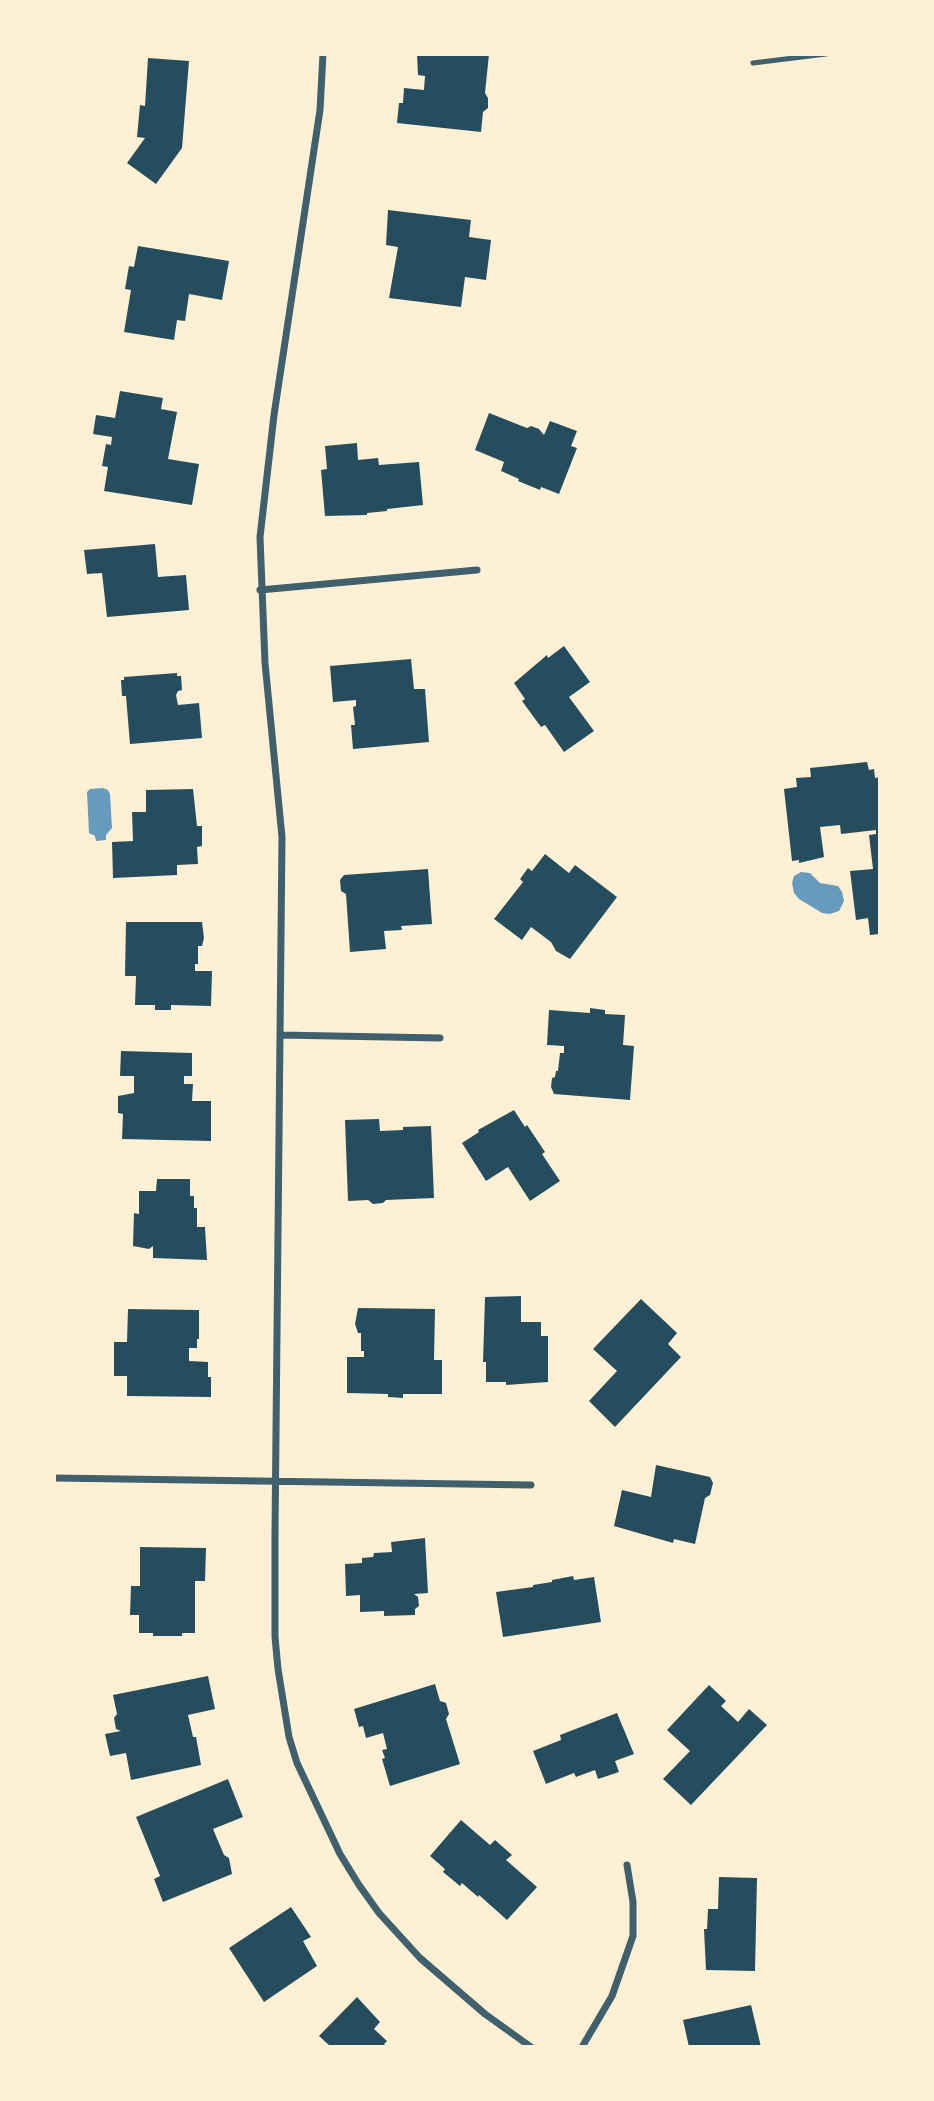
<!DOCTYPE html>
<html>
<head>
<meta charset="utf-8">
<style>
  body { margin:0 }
  #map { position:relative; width:934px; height:2101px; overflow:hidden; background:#fdf0d5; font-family:"Sofia Sans Condensed",sans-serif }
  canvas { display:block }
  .frame { position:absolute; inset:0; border:56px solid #fdf0d5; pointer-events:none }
</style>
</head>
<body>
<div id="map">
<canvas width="934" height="2101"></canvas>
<div class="frame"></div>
</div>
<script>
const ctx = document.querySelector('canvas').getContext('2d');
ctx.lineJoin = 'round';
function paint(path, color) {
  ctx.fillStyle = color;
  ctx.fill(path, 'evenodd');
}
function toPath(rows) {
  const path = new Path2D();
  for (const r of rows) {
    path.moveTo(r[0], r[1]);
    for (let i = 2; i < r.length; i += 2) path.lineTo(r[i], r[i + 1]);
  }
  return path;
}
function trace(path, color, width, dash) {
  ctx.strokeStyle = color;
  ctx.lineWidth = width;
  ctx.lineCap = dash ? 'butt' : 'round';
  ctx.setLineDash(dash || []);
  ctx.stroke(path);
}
paint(toPath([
  [103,788,108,790,110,794,112,828,106,835,106,840,96,841,95,836,89,833,87,792,90,789],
  [801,872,810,873,820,883,838,886,842,892,844,901,839,911,830,914,822,913,799,899,794,893,792,883,794,876]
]), '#669bbc');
paint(toPath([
  [417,54,489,54,485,93,488,98,488,108,483,112,481,132,397,123,399,103,403,103,404,88,424,90,425,76,418,75],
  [148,58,189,61,182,148,156,184,127,163,145,138,137,137,140,105,145,106],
  [388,210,471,220,469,237,491,240,486,280,465,277,461,307,389,298,398,247,386,245],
  [138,246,229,261,222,300,189,294,185,321,177,320,174,340,124,332,131,290,125,289,129,266,134,267],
  [120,391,163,398,161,409,177,412,168,459,199,464,192,505,104,491,108,467,102,466,106,444,111,445,112,437,93,434,96,415,115,418],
  [489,413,527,428,531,426,539,429,544,435,550,421,577,431,571,446,577,448,559,494,541,487,540,490,518,481,519,479,501,471,504,462,475,450],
  [357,443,358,460,378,458,379,465,419,462,423,505,387,509,387,511,367,513,367,515,325,516,321,470,327,469,325,446],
  [155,544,158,577,186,575,189,610,107,617,102,573,87,574,84,550],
  [564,646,590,682,569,697,594,731,564,752,545,725,541,727,522,701,525,699,514,683,547,655,548,658],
  [411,659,414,689,425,689,429,742,353,749,351,725,355,725,353,707,356,706,356,700,333,702,330,666],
  [177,673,177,676,181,676,182,690,178,691,176,695,178,705,199,703,202,738,130,744,126,696,122,696,121,680,124,680,124,677],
  [867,762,869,770,874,769,875,778,880,777,880,934,870,935,868,918,856,920,850,871,873,869,869,835,876,834,876,830,841,834,840,825,820,827,824,857,799,863,799,860,792,861,784,789,797,787,796,778,811,777,810,768],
  [193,789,197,826,202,826,202,846,197,847,198,864,177,865,177,875,113,878,112,842,133,841,132,812,146,812,146,790],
  [545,854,569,873,575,865,617,897,570,959,556,951,551,942,531,927,522,940,494,919,523,882,520,879,528,868,532,871],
  [428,869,432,924,401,926,402,930,384,931,386,949,350,952,346,894,341,891,340,880,344,875],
  [126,922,202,922,204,938,202,946,198,946,198,964,195,964,195,971,212,971,211,1006,171,1005,171,1010,155,1010,155,1005,135,1005,136,976,125,976],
  [590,1008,605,1010,605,1014,625,1015,623,1045,634,1046,630,1100,554,1094,551,1087,552,1078,555,1077,556,1071,558,1071,560,1053,564,1053,564,1046,547,1045,549,1010,590,1013],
  [121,1051,192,1053,192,1076,184,1076,184,1084,193,1084,192,1101,211,1101,211,1141,122,1139,123,1114,118,1113,118,1096,134,1093,134,1076,120,1076],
  [514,1110,525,1127,527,1125,545,1152,542,1154,560,1181,530,1201,508,1167,486,1181,462,1143,479,1132,478,1130],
  [379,1119,380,1131,403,1130,403,1127,431,1126,434,1198,386,1200,383,1203,373,1204,368,1200,348,1201,345,1120],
  [157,1179,190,1179,190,1196,194,1196,194,1208,197,1208,197,1227,205,1227,207,1260,153,1258,153,1246,149,1249,133,1246,134,1213,139,1214,139,1191,156,1191],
  [521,1296,521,1322,541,1322,541,1336,548,1336,548,1382,506,1385,506,1382,486,1382,486,1362,483,1362,485,1297],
  [641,1299,677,1333,668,1344,681,1357,615,1427,589,1401,617,1371,593,1349],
  [358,1308,435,1309,434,1360,442,1360,442,1394,403,1394,403,1398,388,1397,388,1394,347,1393,347,1357,364,1357,364,1351,361,1351,361,1333,358,1333,355,1324],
  [128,1309,199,1310,199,1339,197,1339,197,1348,189,1348,189,1361,208,1362,208,1377,211,1377,211,1397,127,1396,127,1376,114,1376,114,1342,127,1342],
  [656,1465,710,1477,713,1483,710,1495,705,1498,695,1544,674,1539,673,1543,614,1526,622,1490,651,1497],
  [425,1538,428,1593,414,1594,418,1597,419,1606,415,1609,415,1615,384,1616,384,1611,360,1612,360,1595,346,1596,345,1564,362,1563,362,1558,373,1557,374,1553,392,1552,391,1542],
  [140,1547,206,1548,205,1581,195,1581,195,1633,182,1633,182,1636,153,1636,153,1633,139,1633,139,1615,130,1615,131,1586,140,1586],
  [573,1576,574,1580,594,1577,601,1622,503,1637,496,1592,533,1587,533,1585,552,1582,552,1580],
  [208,1676,215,1709,188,1715,193,1737,196,1737,201,1765,131,1780,126,1753,110,1756,105,1734,121,1731,116,1729,114,1718,117,1714,113,1695],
  [435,1684,440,1701,446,1703,449,1714,446,1719,460,1764,390,1786,382,1759,385,1758,382,1750,387,1749,383,1733,366,1738,363,1726,359,1727,354,1709],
  [709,1685,726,1701,721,1706,738,1722,749,1709,767,1725,691,1805,663,1779,690,1751,667,1730],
  [617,1713,634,1754,615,1761,619,1772,598,1779,595,1770,576,1777,574,1773,546,1784,533,1751,561,1740,560,1735],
  [228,1779,243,1817,213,1829,224,1855,229,1858,232,1874,163,1902,154,1879,160,1876,136,1817],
  [461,1820,490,1845,495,1840,512,1855,506,1860,537,1887,507,1920,479,1895,478,1897,462,1883,460,1886,443,1872,445,1869,430,1856],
  [719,1877,757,1878,755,1971,706,1970,704,1929,707,1929,708,1909,718,1909],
  [291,1907,311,1937,303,1941,317,1966,264,2002,229,1948],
  [357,1997,380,2022,374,2029,387,2041,384,2044,387,2047,331,2047,319,2036],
  [751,2005,761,2047,689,2047,683,2020]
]), '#264d5e');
trace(toPath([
  [753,63,826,54]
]), '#3f606c', 5);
trace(toPath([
  [323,54,320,110,274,415,260,537,265,663,282,837,275,1532,275,1637,278,1669,289,1737,297,1763,340,1854,359,1885,379,1913,420,1958,485,2014,531,2047],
  [260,590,477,570],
  [280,1035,440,1038],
  [54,1478,531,1485],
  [582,2047,612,1996,633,1936,633,1902,627,1865]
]), '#3f606c', 7);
</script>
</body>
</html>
